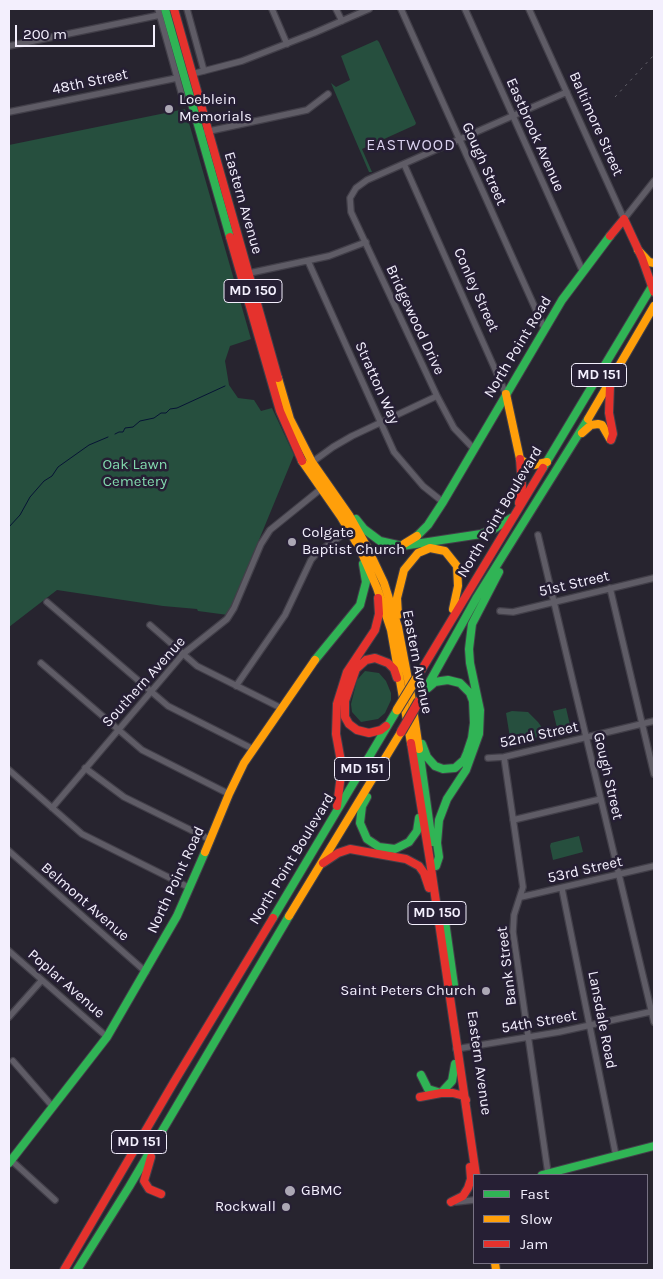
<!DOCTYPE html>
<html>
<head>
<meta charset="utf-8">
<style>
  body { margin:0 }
  #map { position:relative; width:663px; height:1279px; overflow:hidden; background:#27242f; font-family:Karla,sans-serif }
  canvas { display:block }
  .frame { position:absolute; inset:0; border:10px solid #f3effd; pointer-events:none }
  .legend { position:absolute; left:473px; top:1174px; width:175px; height:90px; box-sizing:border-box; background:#261f34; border:1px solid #787284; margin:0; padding:6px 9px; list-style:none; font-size:15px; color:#f3effd }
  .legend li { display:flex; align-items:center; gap:10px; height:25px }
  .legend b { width:25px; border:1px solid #787284 }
  .scale { position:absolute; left:15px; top:25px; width:140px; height:22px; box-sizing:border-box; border:2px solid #f3effd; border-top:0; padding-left:6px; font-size:15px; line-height:18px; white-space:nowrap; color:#f3effd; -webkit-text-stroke:4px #261f34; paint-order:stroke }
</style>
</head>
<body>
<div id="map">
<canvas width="663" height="1279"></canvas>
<div class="frame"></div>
<ul class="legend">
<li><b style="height:6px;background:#30b455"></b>Fast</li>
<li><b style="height:6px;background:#ff9f0a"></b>Slow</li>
<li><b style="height:6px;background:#e5322d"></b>Jam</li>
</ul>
<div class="scale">200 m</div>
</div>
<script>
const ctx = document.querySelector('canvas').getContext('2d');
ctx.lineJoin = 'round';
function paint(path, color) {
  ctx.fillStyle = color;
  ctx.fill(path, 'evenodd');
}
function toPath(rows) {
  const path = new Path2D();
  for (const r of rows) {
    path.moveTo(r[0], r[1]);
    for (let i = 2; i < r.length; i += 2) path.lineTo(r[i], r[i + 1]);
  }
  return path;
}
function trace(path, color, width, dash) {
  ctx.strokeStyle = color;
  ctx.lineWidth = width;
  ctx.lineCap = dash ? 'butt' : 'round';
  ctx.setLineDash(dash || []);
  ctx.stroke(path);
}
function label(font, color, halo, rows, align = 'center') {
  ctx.font = font + ' Karla,sans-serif';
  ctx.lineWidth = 5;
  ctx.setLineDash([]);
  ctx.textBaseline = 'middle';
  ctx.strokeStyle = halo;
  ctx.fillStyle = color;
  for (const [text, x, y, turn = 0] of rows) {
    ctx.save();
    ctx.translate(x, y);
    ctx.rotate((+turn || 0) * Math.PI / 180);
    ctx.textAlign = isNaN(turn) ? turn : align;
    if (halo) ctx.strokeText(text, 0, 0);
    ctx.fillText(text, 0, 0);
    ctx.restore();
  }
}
paint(toPath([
  [377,40,379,42,416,123,415,125,362,149,372,172,369,172,331,83,336,87,350,80,341,56],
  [185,109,251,339,230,346,225,361,229,385,238,398,254,400,261,411,272,408,294,455,228,615,198,611,197,609,163,606,57,590,9,627,9,145],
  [365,671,379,673,386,681,391,693,391,700,385,713,378,719,361,722,352,712,351,704,357,680],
  [566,708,570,725,557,728,553,711],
  [512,711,528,712,538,722,545,732,526,744,515,746,511,744,506,713],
  [579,836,583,852,553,860,550,846,551,843]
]), '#264f3e');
trace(toPath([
  [115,434,119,432,123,432,125,428,133,427,140,421,154,418,161,413,166,413,170,409,177,408,225,386],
  [9,527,20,515,30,497,44,481,52,476,58,467,89,445,108,437]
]), '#061435', 1);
const street = toPath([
  [158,9,183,99,187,101,194,100],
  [187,9,204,71],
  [272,9,287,44],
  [336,9,342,21],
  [401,9,545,330],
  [465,9,583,272],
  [529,9,624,219,654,181],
  [9,46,160,15],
  [192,74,242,61,314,33,369,9],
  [9,112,177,78],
  [205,132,307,110,328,94],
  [404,164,506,394],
  [308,261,394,452,423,486,443,502],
  [245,274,329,256,366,242],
  [474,449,454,428,437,396,351,212,350,198,356,188,367,180,567,92],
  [311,463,333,447,352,436,437,396],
  [538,535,654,1022],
  [610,588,654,774],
  [47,602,168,706,253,749],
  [500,611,513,612,654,578],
  [150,625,197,666,281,708],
  [41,663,142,750,229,794],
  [236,686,285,615,311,560,317,553,349,530],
  [504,757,523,887,514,915,513,932,548,1173],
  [488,758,504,757,654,721],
  [85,768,124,797,211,840],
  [9,770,82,834,190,888],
  [52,808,183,654,227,619,234,608,261,544,270,530,322,488],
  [513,820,601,799],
  [9,851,146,972],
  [562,889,616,1156],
  [521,897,654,866],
  [9,951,107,1037],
  [9,1017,42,980],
  [456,1049,559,1032,654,1011],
  [13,1061,53,1107],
  [11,1160,55,1200],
  [456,1202,474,1200]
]);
const fast = toPath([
  [165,9,230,237],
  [543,468,654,283],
  [356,519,364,529,380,541,402,546,481,534,494,529,511,518],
  [417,536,428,525,443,502,562,300,610,236],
  [360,605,366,582,363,564],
  [315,660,360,605],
  [419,701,477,597,588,419],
  [422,744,427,757,435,766,443,769,455,768,464,760,467,753,472,738,474,723,473,701,470,693,460,683,448,680,441,681,435,682,428,688],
  [419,749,432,842],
  [367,797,362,806,360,823,367,839,379,847,395,849,409,842,417,831,419,818],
  [436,866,439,857,437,843,439,820,447,799,466,770,479,734,480,710,470,663,469,649,472,624,499,572],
  [443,907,454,985],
  [273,918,397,710],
  [421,1075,428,1089,441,1093,452,1081,455,1064],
  [9,1163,107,1037,177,916,205,852],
  [542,1175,654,1146],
  [77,1270,129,1187,289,916]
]);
const slow = toPath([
  [638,250,649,262,654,263],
  [278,378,290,419,312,462,349,515,367,547,384,583,398,627,411,695,419,749],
  [506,394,520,459],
  [588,419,654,306],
  [582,433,591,425,598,424,602,425,610,439],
  [520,459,527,464,534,465,547,462],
  [302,461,341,517,360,549,377,588,391,630,411,743],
  [404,544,417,536],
  [398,615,397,598,404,570,418,553,430,548,445,551,457,566,458,586,453,609],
  [205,852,229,794,244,763,315,660],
  [289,916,401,732],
  [495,1263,496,1270]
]);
const jam = toPath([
  [174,9,278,378],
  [610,236,624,219,642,258,654,292],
  [230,237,280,411,302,461],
  [610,385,609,413,613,434,611,440],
  [519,503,522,487,520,459],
  [416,679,543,468],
  [386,726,381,730,369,733,357,730,349,724,345,717,345,701,356,669,366,660,375,658,388,663,394,669,397,678],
  [411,743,430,861,476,1175],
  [337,806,342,767,336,734,337,704,347,672,375,630,379,614,378,598],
  [323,863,338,853,350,849,406,859,419,866,424,873,429,888],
  [420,1097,441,1093,453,1093,464,1096,466,1100],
  [151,1157,144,1181,149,1189,161,1194],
  [451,1202,463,1196,468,1188,471,1179,470,1167],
  [64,1270,174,1082,273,918]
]);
trace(street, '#423f49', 8);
trace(fast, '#423f49', 10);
trace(slow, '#423f49', 10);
trace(jam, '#423f49', 10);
trace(street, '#5f5c66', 5.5);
trace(fast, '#30b455', 8);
trace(slow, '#ff9f0a', 8);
trace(jam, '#e5322d', 8);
trace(toPath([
  [615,97,654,55]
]), '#64626b', 1, [2.5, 5]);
const slowBridge = toPath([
  [397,710,416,679]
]);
const jamBridge = toPath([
  [401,732,419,701]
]);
trace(slowBridge, '#423f49', 11, []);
trace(jamBridge, '#423f49', 11, []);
trace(slowBridge, '#ff9f0a', 9);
trace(jamBridge, '#e5322d', 9);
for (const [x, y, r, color] of [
  [169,109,5,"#aca8b5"],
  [292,542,5,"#aca8b5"],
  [486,991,5,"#aca8b5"],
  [290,1191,6,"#aca8b5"],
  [286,1207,5,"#aca8b5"]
]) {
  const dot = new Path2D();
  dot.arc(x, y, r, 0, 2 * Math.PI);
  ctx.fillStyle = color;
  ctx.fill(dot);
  trace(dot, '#261f34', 2);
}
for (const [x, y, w] of [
  [253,291,58],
  [599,375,55],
  [362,769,55],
  [437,913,58],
  [139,1142,55]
]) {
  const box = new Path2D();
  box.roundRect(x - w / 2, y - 11.5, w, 23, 4);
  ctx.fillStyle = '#261f34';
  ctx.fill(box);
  trace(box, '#f3effd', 1);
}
label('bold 14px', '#f3effd', null, [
  ["MD 150",253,291],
  ["MD 151",599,375],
  ["MD 151",362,769],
  ["MD 150",437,913],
  ["MD 151",139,1142]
]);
label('15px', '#f3effd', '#261f34', [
  ["48th Street",90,82,-12],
  ["Baltimore Street",596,124,66],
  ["Eastbrook Avenue",535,135,66],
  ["Gough Street",484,164,66],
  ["Eastern Avenue",243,203,74],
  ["Conley Street",476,290,66],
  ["Bridgewood Drive",415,320,65],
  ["North Point Road",518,347,-59],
  ["Stratton Way",377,383,66],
  ["North Point Boulevard",500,512,-59],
  ["51st Street",574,584,-13],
  ["Eastern Avenue",417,662,79],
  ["Southern Avenue",144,682,-48],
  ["52nd Street",539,735,-12],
  ["Gough Street",608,776,77],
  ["North Point Boulevard",292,859,-59],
  ["53rd Street",585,870,-13],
  ["North Point Road",176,880,-65],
  ["Belmont Avenue",85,902,41],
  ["Bank Street",507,966,-97],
  ["Poplar Avenue",66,984,41],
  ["Lansdale Road",602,1020,79],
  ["54th Street",539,1022,-10],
  ["Eastern Avenue",479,1063,82]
]);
label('15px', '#f3effd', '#261f34', [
  ["Loeblein",179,100],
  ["Memorials",179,117],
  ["Colgate",302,533],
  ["Baptist Church",302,550],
  ["Saint Peters Church",476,991,"right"],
  ["GBMC",301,1191],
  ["Rockwall",276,1207,"right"]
], 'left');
label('15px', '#82daae', '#261f34', [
  ["Oak Lawn",135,465],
  ["Cemetery",135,482]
]);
ctx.letterSpacing = '1px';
label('16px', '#d9d1ee', '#261f34', [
  ["EASTWOOD",411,145]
]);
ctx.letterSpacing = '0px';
</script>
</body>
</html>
